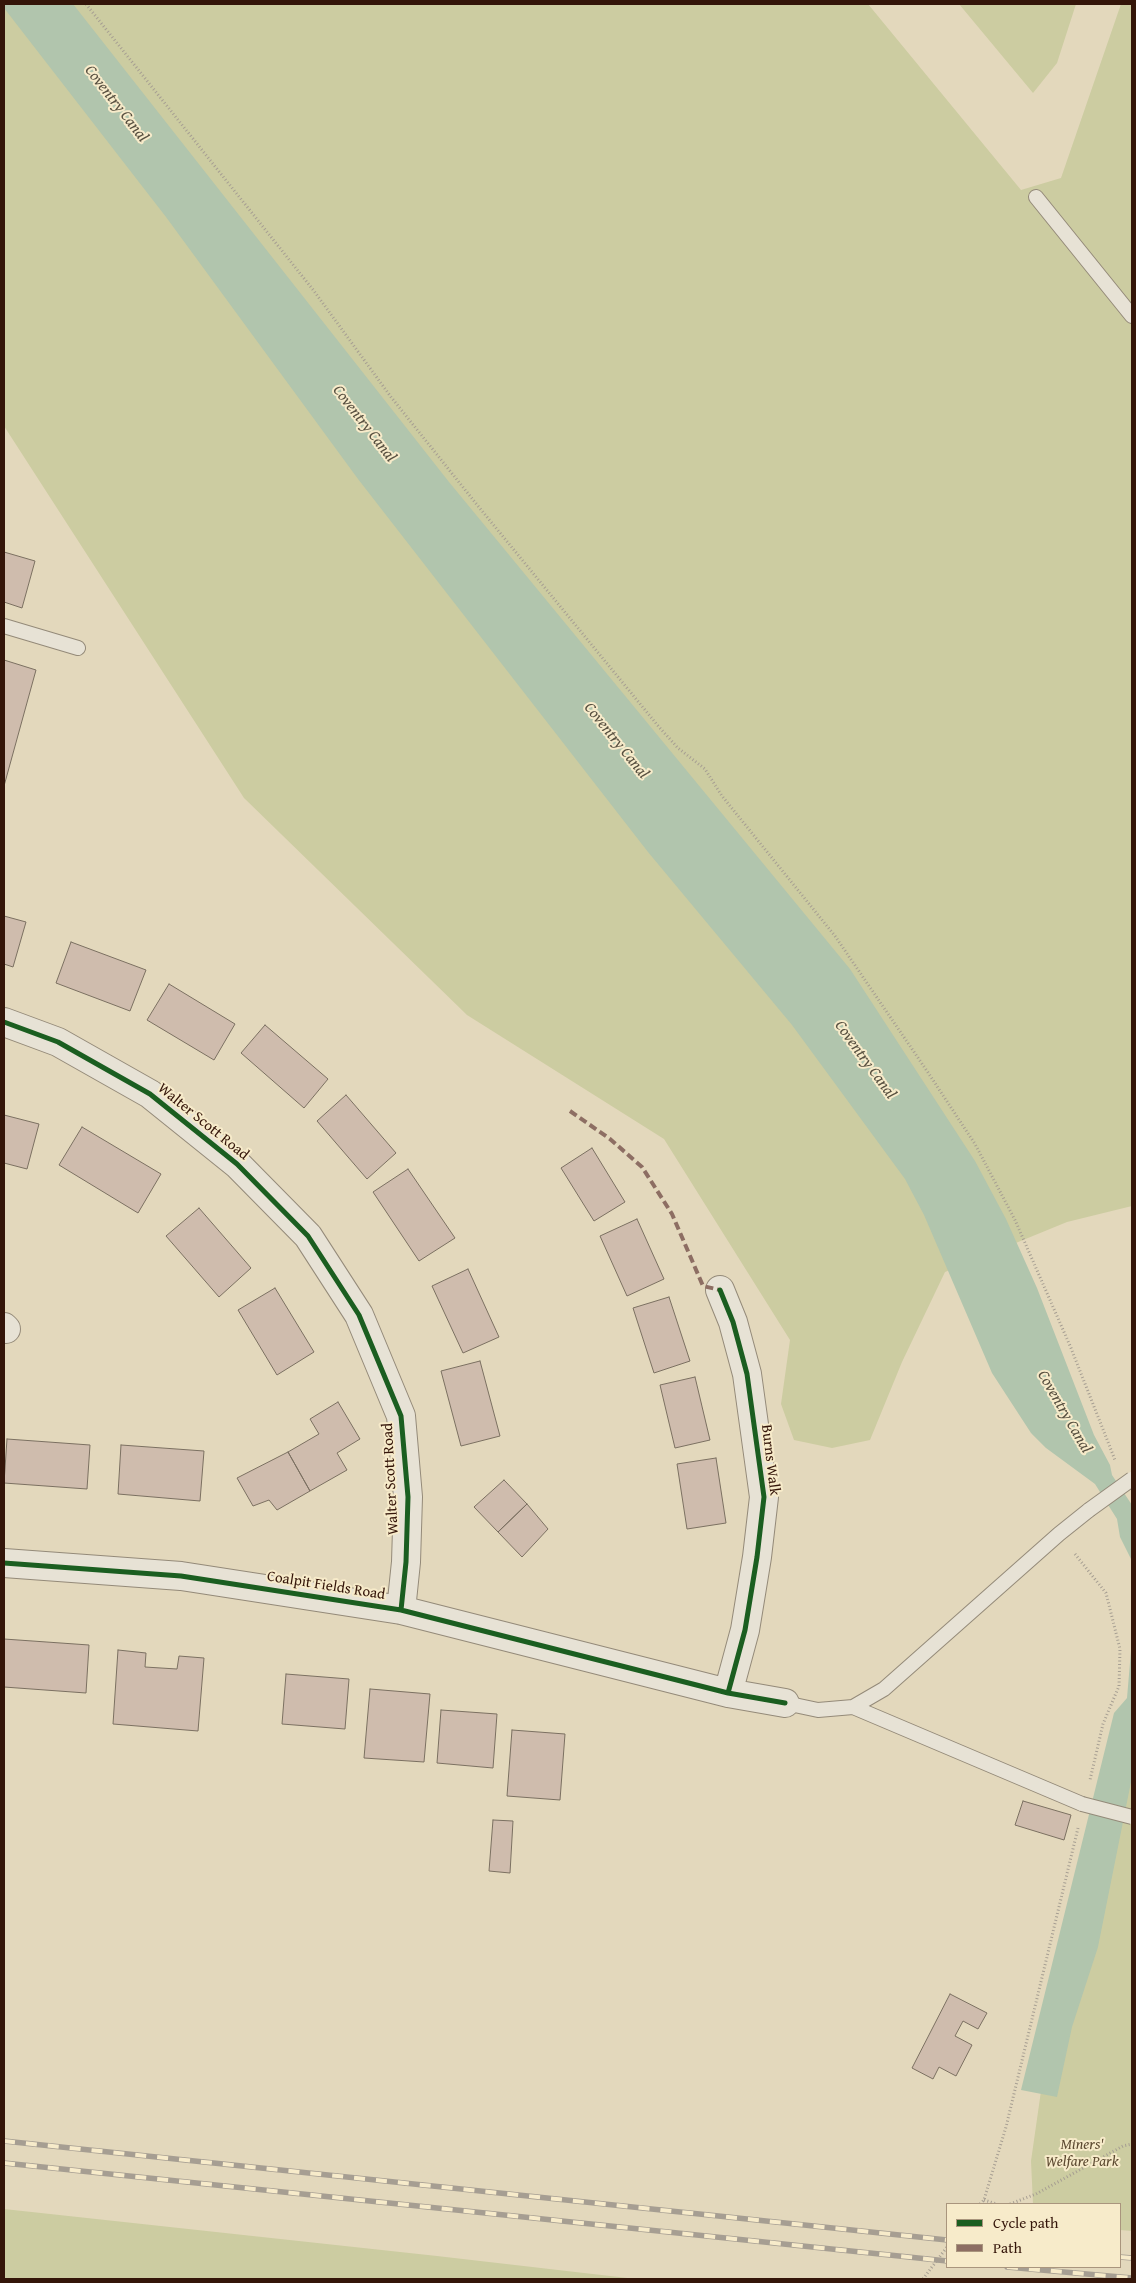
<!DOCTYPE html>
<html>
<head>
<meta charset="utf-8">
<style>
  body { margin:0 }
  #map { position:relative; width:1136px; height:2283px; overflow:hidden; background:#e3d8bc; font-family:"Gentium Book Plus",serif }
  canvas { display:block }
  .frame { position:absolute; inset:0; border:5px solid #341509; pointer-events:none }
  .legend { position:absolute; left:946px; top:2203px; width:175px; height:65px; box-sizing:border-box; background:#f7ebca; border:1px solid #a9957d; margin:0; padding:6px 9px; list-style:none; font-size:15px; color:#341509 }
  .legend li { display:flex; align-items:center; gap:10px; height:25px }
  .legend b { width:25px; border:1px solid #a9957d }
</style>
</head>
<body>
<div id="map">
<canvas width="1136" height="2283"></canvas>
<div class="frame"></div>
<ul class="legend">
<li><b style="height:6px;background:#1b5e20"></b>Cycle path</li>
<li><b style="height:6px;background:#8d6e63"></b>Path</li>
</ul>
</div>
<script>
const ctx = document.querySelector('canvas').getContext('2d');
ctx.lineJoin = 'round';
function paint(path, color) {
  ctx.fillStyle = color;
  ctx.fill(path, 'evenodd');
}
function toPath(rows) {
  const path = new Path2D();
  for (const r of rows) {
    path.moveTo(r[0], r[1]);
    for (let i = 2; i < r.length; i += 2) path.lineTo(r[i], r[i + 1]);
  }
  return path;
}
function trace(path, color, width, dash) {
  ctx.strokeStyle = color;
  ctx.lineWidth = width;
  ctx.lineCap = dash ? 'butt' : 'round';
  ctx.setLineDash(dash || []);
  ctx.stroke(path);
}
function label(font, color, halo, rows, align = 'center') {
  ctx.font = font + ' "Gentium Book Plus",serif';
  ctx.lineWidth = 4;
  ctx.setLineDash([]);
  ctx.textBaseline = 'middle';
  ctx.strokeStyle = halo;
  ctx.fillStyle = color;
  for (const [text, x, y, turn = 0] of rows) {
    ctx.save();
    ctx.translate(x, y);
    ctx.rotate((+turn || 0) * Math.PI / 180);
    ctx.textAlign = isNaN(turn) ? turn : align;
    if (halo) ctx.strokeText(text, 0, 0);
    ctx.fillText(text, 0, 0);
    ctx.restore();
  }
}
paint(toPath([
  [4,4,868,4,1021,190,1061,178,1121,4,1132,4,1132,1206,1067,1222,945,1272,902,1362,870,1440,832,1448,794,1440,781,1404,790,1340,664,1139,467,1015,244,798,4,426],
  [959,4,1076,4,1057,63,1033,93],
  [1132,1719,1132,2231,1120,2230,1120,2204,1033,2204,1031,2161,1041,2091],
  [4,2209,437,2256,636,2279,4,2279]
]), '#cccca1');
paint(toPath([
  [4,4,73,4,449,482,850,969,975,1161,1006,1219,1037,1288,1094,1435,1110,1465,1112,1475,1132,1505,1132,1561,1120,1537,1117,1519,1095,1484,1046,1448,1031,1433,992,1373,924,1215,905,1179,792,1025,648,852,358,479,166,217,4,8],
  [1132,1639,1132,1777,1098,1947,1072,2027,1057,2097,1021,2090,1114,1713,1127,1698]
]), '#b1c5ad');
const building = toPath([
  [4,552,35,561,22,608,4,602,4,552],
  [4,660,36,670,4,786,4,660],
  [4,916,26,922,13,967,4,964,4,916],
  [71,942,146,970,130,1011,56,983,71,942],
  [169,984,235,1024,214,1060,147,1020,169,984],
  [265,1025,328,1079,304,1108,241,1053,265,1025],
  [346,1095,396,1153,367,1179,317,1121,346,1095],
  [4,1115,39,1124,27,1169,4,1163,4,1115],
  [82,1127,161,1174,138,1213,59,1165,82,1127],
  [592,1148,625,1202,594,1221,561,1168,592,1148],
  [408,1169,455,1238,419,1261,373,1192,408,1169],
  [199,1208,251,1268,219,1297,166,1236,199,1208],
  [637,1219,664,1279,627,1296,600,1236,637,1219],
  [468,1269,499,1337,463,1353,432,1286,468,1269],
  [275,1288,314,1352,277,1375,238,1310,275,1288],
  [669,1297,690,1361,654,1373,633,1308,669,1297],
  [480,1361,500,1436,461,1446,441,1371,480,1361],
  [695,1377,710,1440,675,1448,660,1385,695,1377],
  [338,1402,360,1439,337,1453,347,1470,310,1491,288,1452,319,1434,310,1419,338,1402],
  [7,1439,90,1445,87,1489,4,1483,7,1439],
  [121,1445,204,1451,200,1501,118,1494,121,1445],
  [288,1452,310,1491,277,1510,269,1500,253,1506,237,1478,288,1452],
  [716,1458,726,1523,687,1529,677,1464,716,1458],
  [504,1480,527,1504,498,1532,474,1507,504,1480],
  [527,1504,548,1529,522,1557,498,1532,527,1504],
  [4,1639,89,1645,86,1693,4,1687,4,1639],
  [118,1650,146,1653,145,1667,177,1669,179,1656,204,1658,198,1731,113,1724,118,1650],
  [286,1674,349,1679,345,1729,282,1724,286,1674],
  [370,1689,430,1694,424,1762,364,1758,370,1689],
  [441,1710,497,1714,493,1768,437,1763,441,1710],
  [512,1730,565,1734,560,1800,507,1796,512,1730],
  [1023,1801,1071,1815,1064,1840,1015,1825,1023,1801],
  [493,1820,513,1821,510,1873,489,1871,493,1820],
  [950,1994,987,2013,978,2029,963,2021,955,2036,972,2045,956,2076,939,2067,933,2079,912,2068,950,1994]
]);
paint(building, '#cfbcad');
trace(building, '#7b7061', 1);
const lane = toPath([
  [1036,197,1132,316],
  [4,626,78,648],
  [785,1703,818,1710,853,1707,884,1689,1059,1534,1089,1510],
  [853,1707,1082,1804]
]);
const street = toPath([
  [4,1022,58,1042,150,1094,237,1164,308,1236,359,1315,401,1416,408,1497,406,1562,401,1610],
  [720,1290,733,1322,747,1374,764,1497,757,1557,745,1630,728,1693],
  [4,1327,6,1329],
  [4,1563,181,1576,401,1610,728,1693,785,1703]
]);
trace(lane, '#948a79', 16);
trace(street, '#948a79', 30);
trace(toPath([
  [86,4,314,291,391,397,478,506,659,727,678,748,705,769,722,796,835,936,927,1071,975,1144,1015,1220,1071,1348,1115,1460],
  [1075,1554,1106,1593,1120,1649,1119,1686,1103,1724,1090,1780],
  [984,2200,997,2204],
  [980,2204,984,2200,1006,2127,1078,1828],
  [1010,2204,1036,2194,1123,2146,1132,2144],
  [923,2279,947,2247]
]), '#a69e92', 3, [1, 2.5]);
trace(lane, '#e7e2d5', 14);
trace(street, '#e7e2d5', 28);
const rail = toPath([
  [4,2141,947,2240],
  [4,2163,947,2261],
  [1120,2257,1132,2258],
  [1007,2267,1132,2278]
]);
trace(rail, '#a69e92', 5.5);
trace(rail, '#f7ebca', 4, [11]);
const laneBridge = toPath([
  [1089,1510,1132,1479],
  [1082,1804,1132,1817]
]);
trace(laneBridge, '#948a79', 16, []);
trace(laneBridge, '#e7e2d5', 14);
trace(toPath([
  [570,1111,610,1139,642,1167,672,1214,703,1286,720,1290]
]), '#8d6e63', 4, [8, 4]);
trace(toPath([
  [4,1022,58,1042,150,1094,237,1164,308,1236,359,1315,401,1416,408,1497,406,1562,401,1610],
  [720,1290,733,1322,747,1374,764,1497,757,1557,745,1630,728,1693],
  [4,1563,181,1576,401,1610,728,1693,785,1703]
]), '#1b5e20', 5);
label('15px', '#341509', '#f7ebca', [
  ["Walter Scott Road",203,1122,39],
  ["Burns Walk",770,1460,83],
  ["Walter Scott Road",391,1479,-93],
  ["Coalpit Fields Road",326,1586,9]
]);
label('italic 15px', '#5c4930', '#f7ebca', [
  ["Miners'",1082,2145],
  ["Welfare Park",1082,2162]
]);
label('italic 16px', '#585040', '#f7ebca', [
  ["Coventry Canal",116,104,52],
  ["Coventry Canal",364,424,52],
  ["Coventry Canal",616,741,51],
  ["Coventry Canal",865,1060,54],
  ["Coventry Canal",1064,1412,60]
]);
</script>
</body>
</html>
